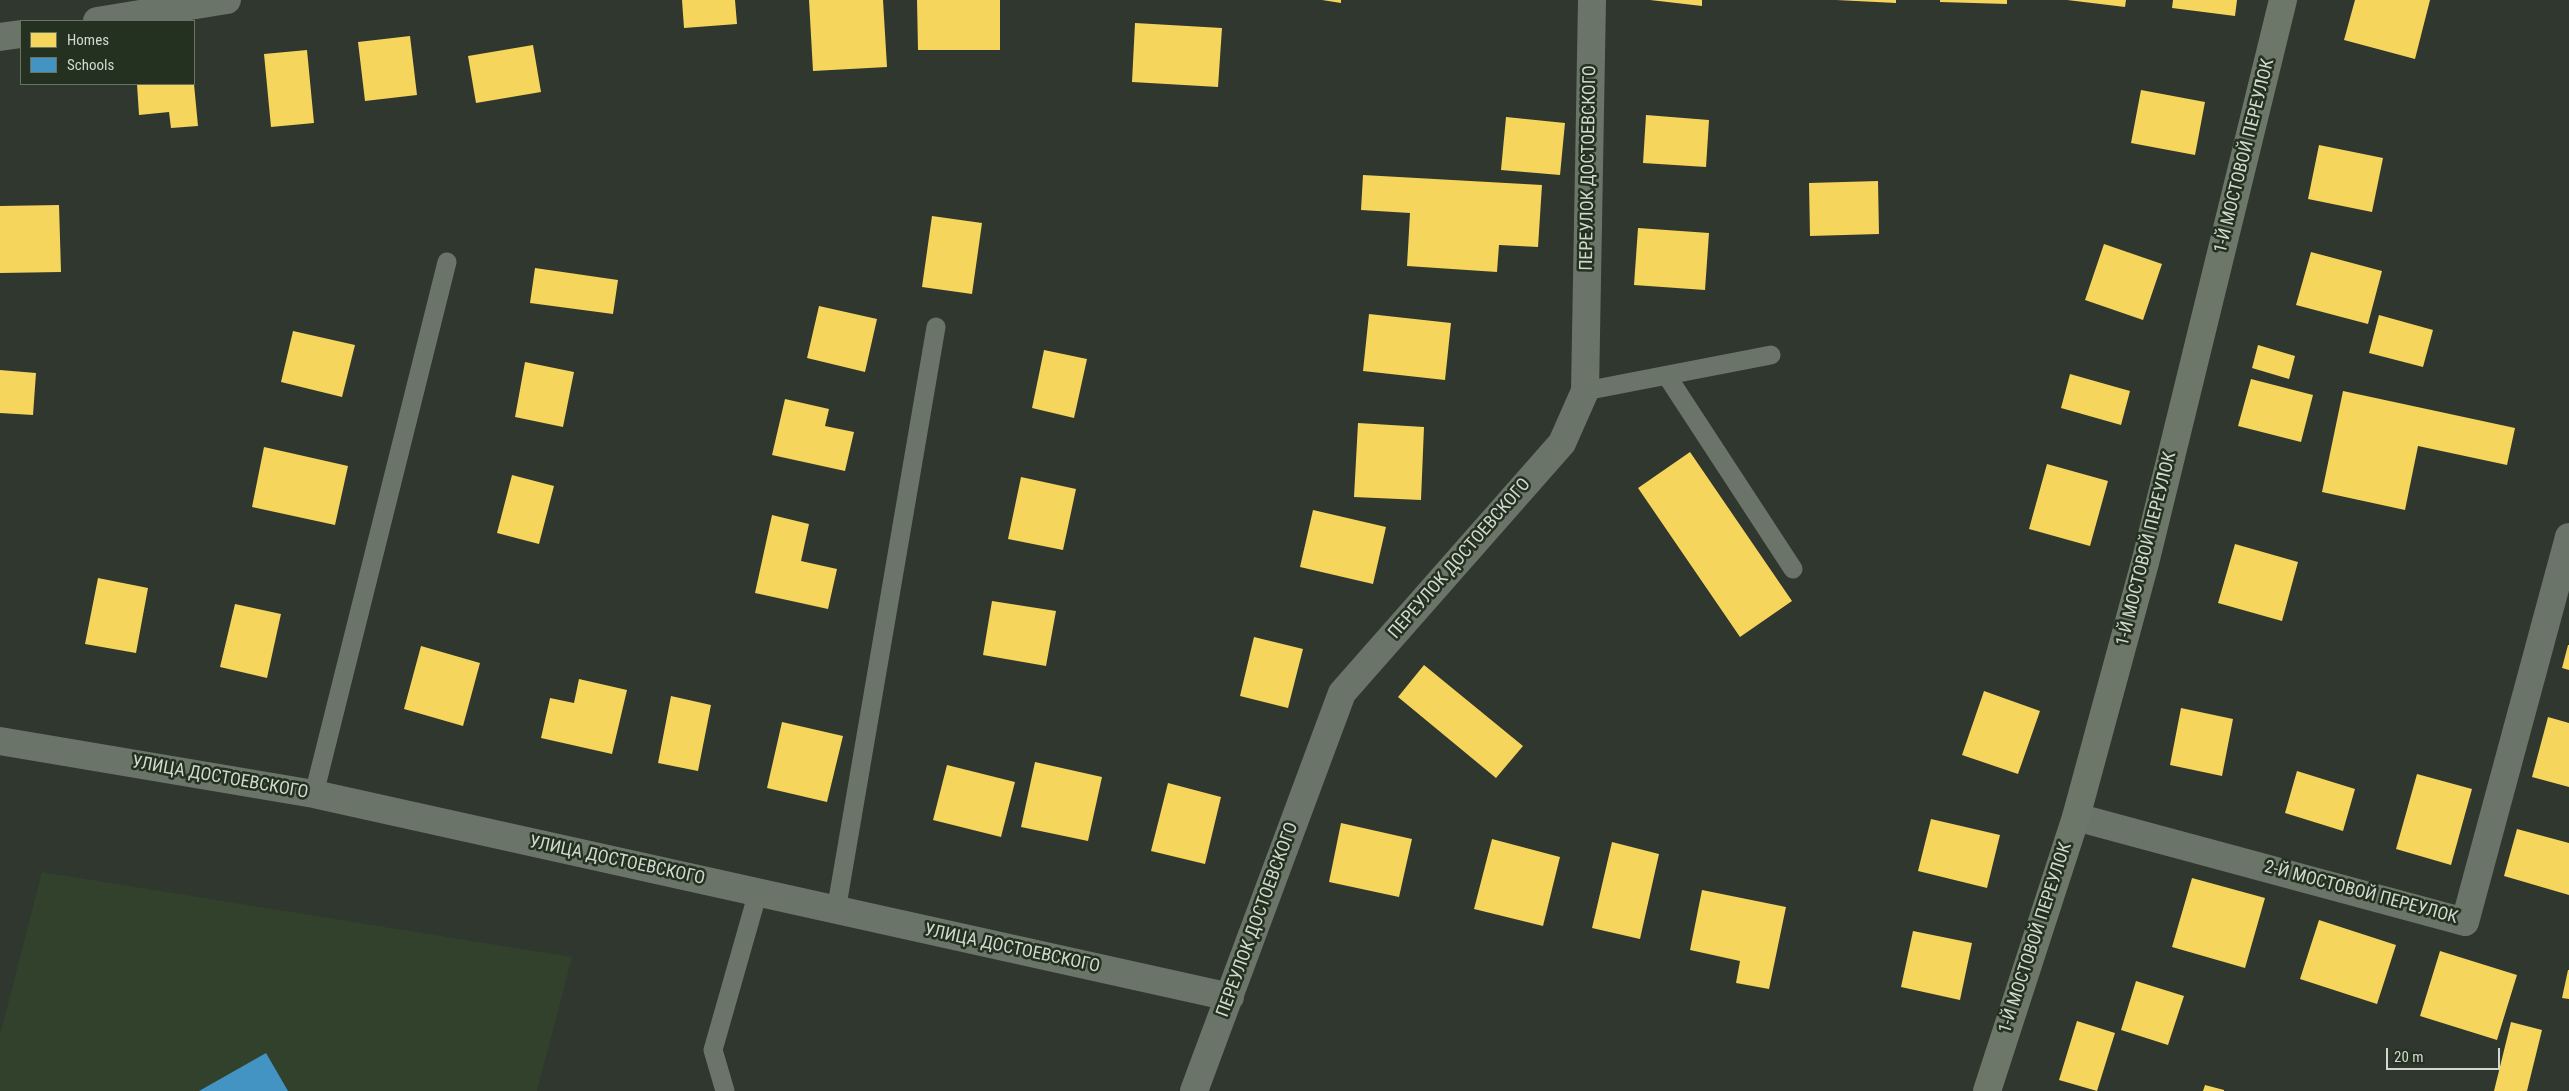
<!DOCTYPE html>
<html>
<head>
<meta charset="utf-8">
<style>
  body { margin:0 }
  #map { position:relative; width:2569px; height:1091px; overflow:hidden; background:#30372e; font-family:"Roboto Condensed",sans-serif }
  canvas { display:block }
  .legend { position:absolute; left:20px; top:20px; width:175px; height:65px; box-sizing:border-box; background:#243121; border:1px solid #697467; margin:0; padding:6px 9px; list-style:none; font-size:15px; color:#d1d9cf }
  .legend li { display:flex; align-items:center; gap:10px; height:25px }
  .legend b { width:25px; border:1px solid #697467 }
  .scale { position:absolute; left:2386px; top:1048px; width:114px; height:22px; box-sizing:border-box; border:2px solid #d1d9cf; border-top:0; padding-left:6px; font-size:15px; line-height:18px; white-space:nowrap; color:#d1d9cf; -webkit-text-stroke:4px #243121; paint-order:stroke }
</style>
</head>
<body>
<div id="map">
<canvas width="2569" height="1091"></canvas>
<ul class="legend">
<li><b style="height:14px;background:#f6d55c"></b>Homes</li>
<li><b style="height:14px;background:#4393c3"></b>Schools</li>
</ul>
<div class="scale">20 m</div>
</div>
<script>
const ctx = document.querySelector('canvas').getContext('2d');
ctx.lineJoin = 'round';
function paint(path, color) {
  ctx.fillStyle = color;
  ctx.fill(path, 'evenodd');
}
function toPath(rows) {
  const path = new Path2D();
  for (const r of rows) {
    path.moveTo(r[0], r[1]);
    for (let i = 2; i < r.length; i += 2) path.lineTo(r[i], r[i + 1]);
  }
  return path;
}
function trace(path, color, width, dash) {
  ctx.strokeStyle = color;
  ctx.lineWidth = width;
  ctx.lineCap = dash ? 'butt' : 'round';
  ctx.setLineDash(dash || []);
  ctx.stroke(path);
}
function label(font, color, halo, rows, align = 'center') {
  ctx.font = font + ' "Roboto Condensed",sans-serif';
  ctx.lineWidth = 5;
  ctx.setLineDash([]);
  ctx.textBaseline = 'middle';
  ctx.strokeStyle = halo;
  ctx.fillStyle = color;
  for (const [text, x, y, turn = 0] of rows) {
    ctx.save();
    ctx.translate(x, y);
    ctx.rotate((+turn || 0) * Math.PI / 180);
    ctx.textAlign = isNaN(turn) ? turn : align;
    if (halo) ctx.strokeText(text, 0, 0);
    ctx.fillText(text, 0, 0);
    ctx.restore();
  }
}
paint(toPath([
  [42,872,572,957,537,1091,0,1091,0,1035]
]), '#31412c');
paint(toPath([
  [682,0,735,0,737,24,684,28],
  [809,0,883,0,887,67,813,71],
  [917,0,1000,0,1000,50,918,50],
  [1322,0,1341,0,1341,3],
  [1650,0,1702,0,1702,6],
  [1836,0,1896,0,1896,3],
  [1940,0,2007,0,2007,4,1940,2],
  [2067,0,2126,0,2125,7],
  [2173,0,2237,0,2235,16,2172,8],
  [2355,0,2430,0,2415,59,2344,40],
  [1135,23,1222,28,1218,87,1132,82],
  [410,36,417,95,365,101,358,42],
  [533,45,541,92,476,103,468,56],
  [307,50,314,123,271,127,264,54],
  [137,84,194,84,198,126,171,128,169,112,139,115],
  [2141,90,2205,102,2195,155,2131,143],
  [1646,115,1709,120,1706,167,1643,163],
  [1506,117,1565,123,1560,175,1501,170],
  [2319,145,2383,158,2372,212,2308,199],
  [1363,175,1542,185,1538,247,1499,245,1497,272,1407,266,1410,213,1361,210],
  [1878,181,1879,234,1810,236,1809,183],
  [59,205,61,272,0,273,0,206],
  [932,216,982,223,972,294,922,287],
  [1638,228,1709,233,1705,290,1634,285],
  [2104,244,2162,264,2143,320,2085,300],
  [2311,252,2382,271,2368,324,2296,305],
  [535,268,618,280,613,314,530,303],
  [819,306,877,319,865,372,807,358],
  [1369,314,1451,323,1445,380,1363,371],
  [2379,315,2433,330,2423,367,2369,353],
  [293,331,355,345,342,397,281,382],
  [2258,345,2295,356,2289,379,2252,368],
  [1044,350,1087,359,1074,418,1032,408],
  [525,362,574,372,563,427,515,417],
  [0,370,36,373,33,415,0,413],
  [2070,374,2130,391,2121,425,2061,408],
  [2251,379,2313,395,2301,442,2238,426],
  [2343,391,2515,428,2507,465,2418,446,2405,510,2322,492],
  [785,399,829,409,825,426,854,432,845,471,772,455],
  [1358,423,1424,427,1421,500,1354,497],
  [264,447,348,466,335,525,252,507],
  [1690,452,1792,601,1740,637,1638,488],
  [2047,464,2108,481,2090,546,2029,529],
  [512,475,554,486,539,544,497,533],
  [1021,477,1076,489,1063,550,1008,539],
  [1313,510,1386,527,1373,584,1300,567],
  [772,515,809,524,801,561,837,569,828,609,755,593],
  [2235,544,2298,562,2282,621,2218,603],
  [98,578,148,588,136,653,85,644],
  [992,601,1056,611,1046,666,983,655],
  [235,604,281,614,267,678,220,667],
  [1254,637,1303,649,1288,708,1240,696],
  [2568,645,2569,645,2569,670,2562,668],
  [421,646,480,663,463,726,404,709],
  [1424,665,1523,746,1496,778,1398,697],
  [579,679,627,690,612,754,541,738,550,698,574,703],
  [1984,691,2040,711,2018,774,1962,755],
  [671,696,711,705,698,771,658,763],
  [2181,708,2233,719,2222,776,2170,765],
  [2548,717,2569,723,2569,787,2532,777],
  [782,722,843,736,827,802,767,788],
  [1035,762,1102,777,1088,841,1021,827],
  [947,765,1015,782,1001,837,933,820],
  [2297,771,2355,789,2343,831,2285,813],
  [2417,774,2472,789,2451,865,2396,849],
  [1168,783,1221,797,1205,864,1151,851],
  [1931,819,2000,835,1987,888,1918,871],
  [1341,823,1412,839,1399,897,1329,882],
  [2517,829,2569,843,2569,895,2504,876],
  [1492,839,1560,857,1543,926,1474,909],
  [1612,842,1659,854,1640,939,1592,928],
  [2192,878,2265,898,2245,968,2172,947],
  [1702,890,1786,907,1769,989,1736,983,1740,961,1690,950],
  [2319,920,2396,945,2377,1004,2300,979],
  [1913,931,1972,943,1960,1000,1901,987],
  [2440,951,2517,975,2497,1040,2420,1016],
  [2568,970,2569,970,2569,999,2562,998],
  [2136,981,2184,996,2168,1045,2121,1030],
  [2077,1021,2115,1033,2097,1091,2059,1080],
  [2511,1022,2542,1030,2527,1091,2494,1091],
  [2205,1085,2224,1090,2224,1091,2203,1091]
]), '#f6d55c');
paint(toPath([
  [266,1053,288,1091,199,1091]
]), '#4393c3');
trace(toPath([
  [1667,376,1793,569],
  [1585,391,1771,355],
  [314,794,447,262],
  [836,911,936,327],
  [725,1091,713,1050,758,892]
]), '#6b7468', 19);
trace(toPath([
  [97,21,227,0],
  [0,37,21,34],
  [0,741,314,794,1230,997],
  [2076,817,2465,922,2569,537],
  [1194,1091,1342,693,1562,443,1585,391,1592,0]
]), '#6b7468', 28);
trace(toPath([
  [1987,1091,2076,817,2146,559,2283,0]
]), '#6c7669', 28);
label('18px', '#d1d9cf', '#243121', [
  ["1-Й МОСТОВОЙ ПЕРЕУЛОК",2245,156,-76],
  ["ПЕРЕУЛОК ДОСТОЕВСКОГО",1589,168,-89],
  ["1-Й МОСТОВОЙ ПЕРЕУЛОК",2147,549,-76],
  ["ПЕРЕУЛОК ДОСТОЕВСКОГО",1460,559,-49],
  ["УЛИЦА ДОСТОЕВСКОГО",220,778,10],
  ["УЛИЦА ДОСТОЕВСКОГО",617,861,12],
  ["2-Й МОСТОВОЙ ПЕРЕУЛОК",2361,893,15],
  ["ПЕРЕУЛОК ДОСТОЕВСКОГО",1258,920,-70],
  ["1-Й МОСТОВОЙ ПЕРЕУЛОК",2036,938,-72],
  ["УЛИЦА ДОСТОЕВСКОГО",1012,949,12]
]);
</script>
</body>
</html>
